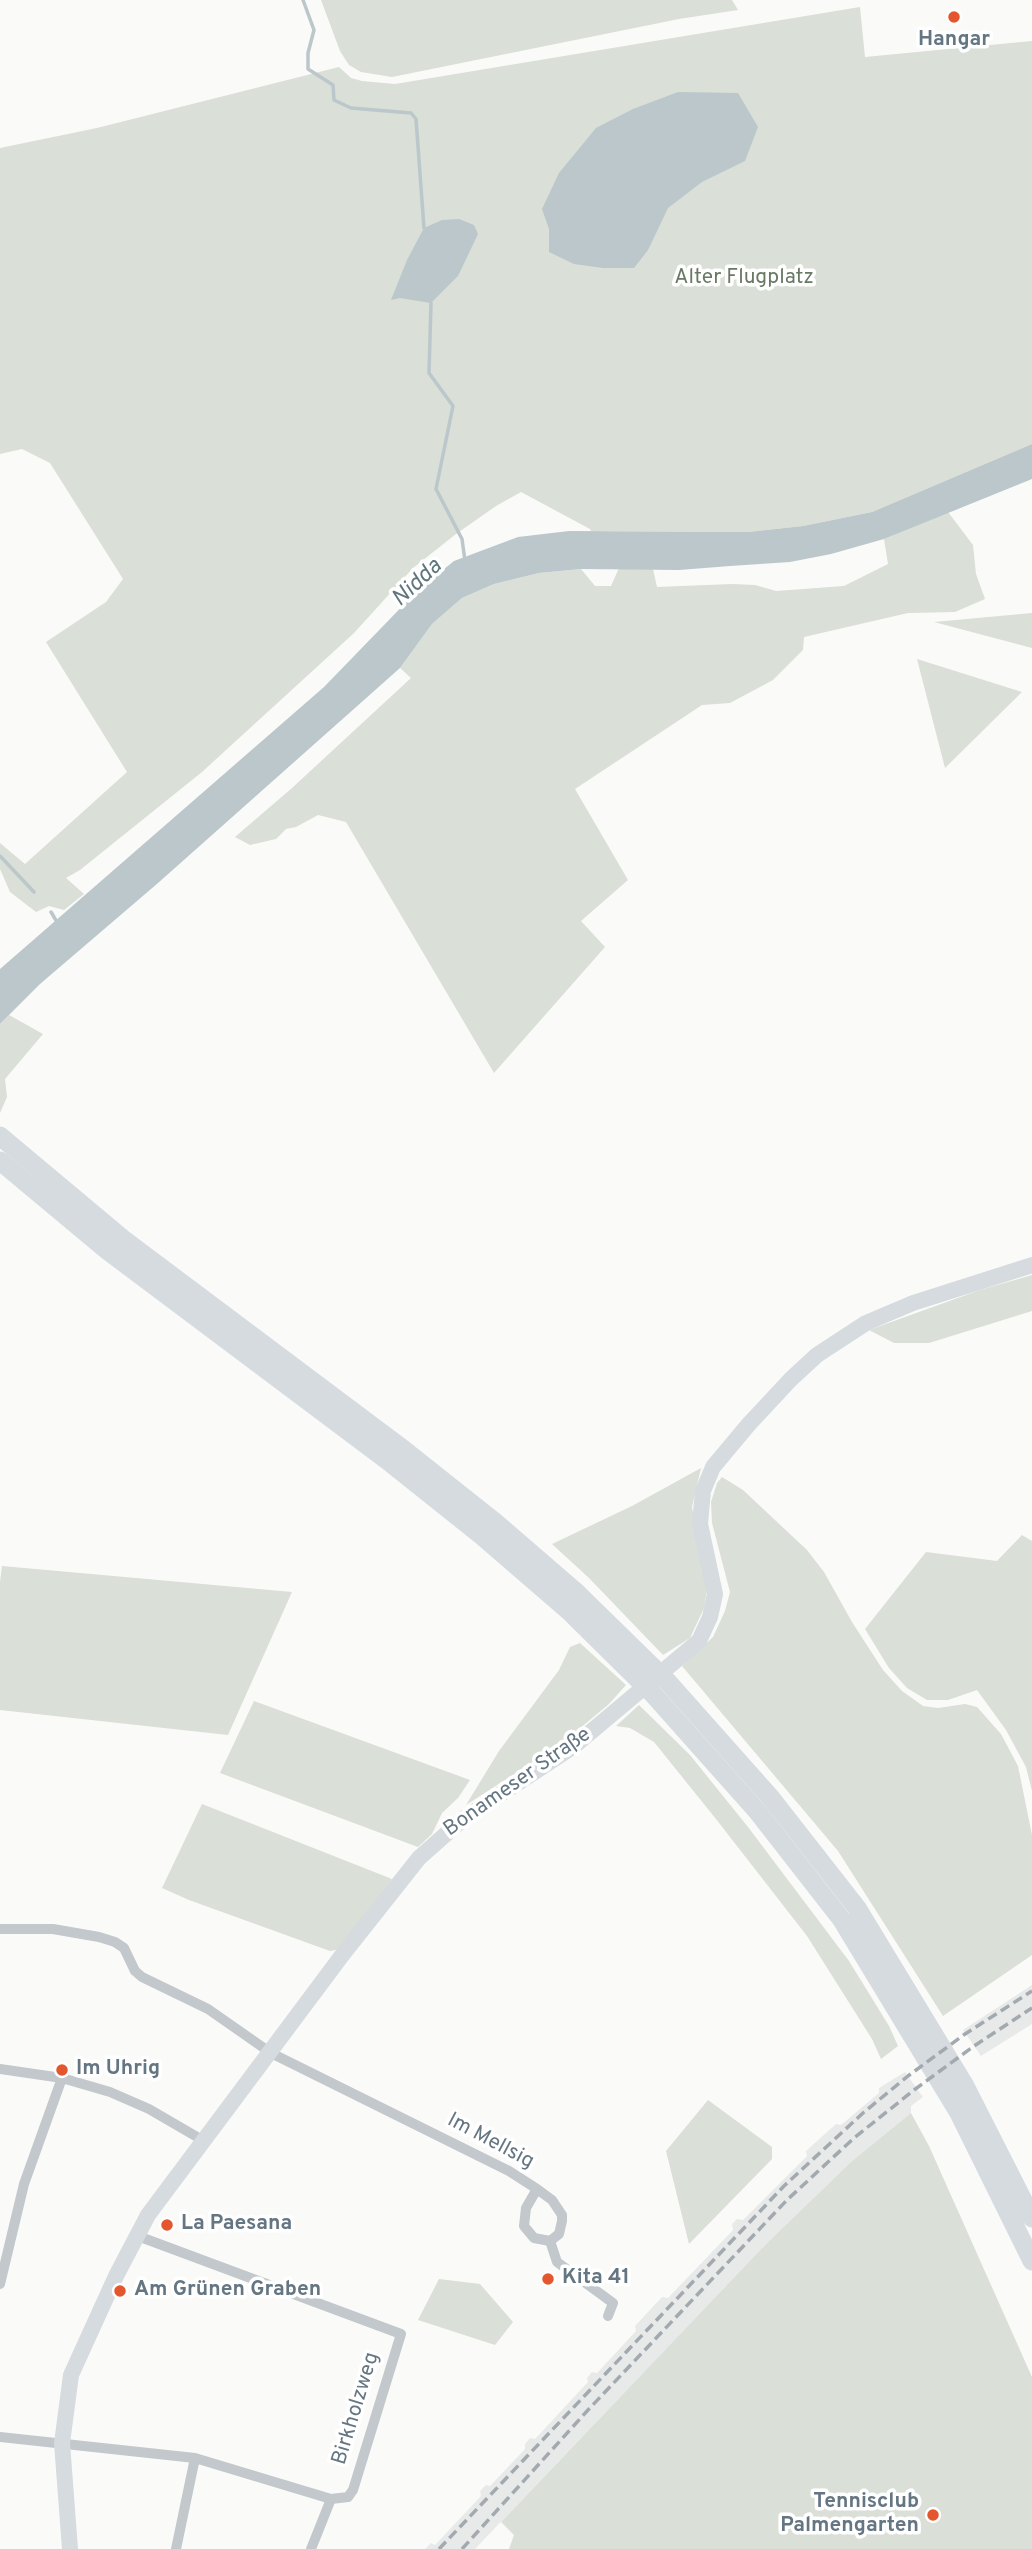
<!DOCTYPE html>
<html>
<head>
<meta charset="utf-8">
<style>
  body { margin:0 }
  canvas { display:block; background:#fafaf8 }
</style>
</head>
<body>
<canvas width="1032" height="2549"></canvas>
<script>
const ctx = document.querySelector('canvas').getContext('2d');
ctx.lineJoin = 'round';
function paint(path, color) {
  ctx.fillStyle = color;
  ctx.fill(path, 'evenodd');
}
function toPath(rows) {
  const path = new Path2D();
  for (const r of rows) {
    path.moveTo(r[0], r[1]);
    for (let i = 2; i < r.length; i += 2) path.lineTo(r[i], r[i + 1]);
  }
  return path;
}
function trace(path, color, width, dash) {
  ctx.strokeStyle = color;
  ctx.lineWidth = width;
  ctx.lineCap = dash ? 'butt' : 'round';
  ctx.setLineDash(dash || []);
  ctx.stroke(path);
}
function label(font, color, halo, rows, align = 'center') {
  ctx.font = font + ' Overpass,sans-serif';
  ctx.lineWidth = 7;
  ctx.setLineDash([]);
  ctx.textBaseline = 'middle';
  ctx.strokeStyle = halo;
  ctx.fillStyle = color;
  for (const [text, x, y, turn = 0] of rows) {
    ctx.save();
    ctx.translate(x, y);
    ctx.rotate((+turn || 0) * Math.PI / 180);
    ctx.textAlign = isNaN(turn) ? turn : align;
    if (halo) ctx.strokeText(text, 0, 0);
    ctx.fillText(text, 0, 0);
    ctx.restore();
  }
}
paint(toPath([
  [1032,1985,1032,2024,981,2056,963,2030],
  [905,2072,923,2097,911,2106,911,2113,852,2161,765,2245,475,2549,425,2549,431,2543,435,2545,481,2496,480,2491,486,2485,490,2486,525,2449,525,2444,530,2438,535,2439,588,2382,587,2378,592,2372,597,2373,636,2331,635,2326,662,2297,668,2298,733,2230,732,2224,737,2219,743,2220,807,2156,806,2151,836,2124,841,2125,879,2093,879,2088]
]), '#e8e9e9');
paint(toPath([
  [321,0,732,0,738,10,679,19,392,77,361,72,349,65,340,51],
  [860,7,865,57,1032,41,1032,444,872,512,803,526,748,532,591,531,590,529,521,492,496,506,456,534,413,568,354,633,202,772,80,870,66,878,84,894,64,910,49,906,36,912,10,892,0,869,0,843,25,864,127,772,46,642,106,602,123,579,50,463,22,449,0,454,0,148,97,128,339,67,351,78,362,81,395,84],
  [948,512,973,545,976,574,985,599,955,612,908,613,804,637,803,650,773,680,730,703,702,705,575,789,628,880,581,921,605,947,494,1073,346,822,318,815,296,827,286,829,276,839,250,845,235,837,292,788,411,678,400,668,432,624,462,598,494,584,539,573,581,569,595,586,611,586,619,568,634,568,653,569,657,587,732,584,755,585,776,591,844,586,888,564,884,539],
  [1032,613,1032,648,934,622],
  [917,659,1022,692,945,768],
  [9,1015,43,1034,5,1079,7,1097,0,1113,0,1024],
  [1032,1275,1032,1311,929,1343,894,1343,869,1330,980,1290],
  [701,1468,692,1507,707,1590,704,1608,690,1638,663,1655,589,1578,552,1544,632,1506],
  [722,1477,743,1490,807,1550,824,1572,852,1622,883,1670,902,1691,923,1706,938,1708,965,1704,977,1707,1001,1734,1018,1766,1032,1835,1032,1955,943,2016,838,1851,682,1666,713,1637,725,1611,730,1592,712,1523,711,1502,717,1483],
  [1022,1535,1032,1541,1032,1791,1026,1767,1006,1730,977,1690,948,1700,927,1700,907,1688,889,1668,865,1629,926,1552,997,1561],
  [2,1566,292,1592,228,1735,0,1710,0,1582],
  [580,1643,626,1685,609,1704,561,1744,466,1805,499,1751,559,1670,570,1647],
  [254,1701,470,1780,458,1798,442,1813,432,1834,418,1847,220,1773],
  [639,1705,690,1755,748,1827,849,1961,889,2026,898,2046,881,2059,872,2039,807,1936,716,1819,654,1742,630,1728,616,1726],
  [202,1804,392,1879,341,1949,330,1951,189,1900,162,1888],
  [708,2100,772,2147,772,2159,689,2244,666,2151],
  [911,2113,929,2146,1032,2377,1032,2549,509,2549,514,2535,501,2522,765,2245,852,2161],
  [439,2279,480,2284,513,2322,495,2345,418,2320]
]), '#dadfd7');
paint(toPath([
  [678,92,738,93,758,127,745,161,702,182,668,208,648,250,634,268,603,268,574,264,549,252,549,229,542,209,559,173,596,128,633,109],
  [459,219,474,225,478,234,458,276,431,303,400,298,391,300,407,260,424,228,442,220],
  [1032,444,1032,479,884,539,831,554,790,562,730,566,679,570,581,569,539,573,494,584,462,598,432,624,400,668,158,883,40,984,0,1024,0,969,324,687,418,590,454,561,518,537,569,531,748,532,803,526,872,512]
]), '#bbc7cb');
trace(toPath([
  [303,0,314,30,308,53,308,69,333,85,334,100,351,108,411,113,416,119,424,228],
  [431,303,429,373,453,406,436,489,462,539,465,561],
  [0,856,34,892],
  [51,912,57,922]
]), '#bbc7cb', 3.5);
trace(toPath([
  [0,1929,53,1929,99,1937,115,1942,124,1948,135,1971,142,1977,208,2009,271,2053,509,2171,537,2189,552,2200,562,2215,562,2221,559,2234,550,2241,557,2262,613,2303,608,2316],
  [0,2069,62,2078,110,2092,149,2109,204,2141],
  [537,2189,526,2208,524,2226,534,2238,550,2241],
  [135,2235,401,2334,353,2490,348,2497,331,2499,311,2549],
  [0,2284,24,2184,62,2078],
  [0,2437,195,2458,331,2499],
  [176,2549,195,2458]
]), '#c3c8cc', 10);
trace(toPath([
  [70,2549,62,2443,71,2375,116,2276,148,2215,343,1954,419,1858,463,1819,574,1746,699,1641,710,1617,715,1594,700,1524,703,1491,713,1467,749,1424,791,1379,817,1355,866,1323,913,1303,1032,1265]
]), '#d6dbdf', 16);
trace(toPath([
  [0,1136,123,1239,399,1446,496,1523,577,1593,667,1681,771,1798,857,1908,965,2086,1032,2218],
  [0,1161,108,1251,392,1464,481,1535,569,1611,652,1693,757,1811,842,1920,959,2113,1032,2261]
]), '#d6dbdf', 19);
trace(toPath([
  [439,2549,784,2186,863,2113,908,2076,965,2034,1032,1991],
  [462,2549,588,2410,787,2200,854,2138,914,2090,974,2046,1032,2008]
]), '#a2aab0', 3.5, [10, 5]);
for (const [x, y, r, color] of [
  [954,17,7,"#e4572e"],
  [62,2070,7,"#e4572e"],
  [167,2225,7,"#e4572e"],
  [548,2279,7,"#e4572e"],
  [120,2291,7,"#e4572e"],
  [933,2515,7,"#e4572e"]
]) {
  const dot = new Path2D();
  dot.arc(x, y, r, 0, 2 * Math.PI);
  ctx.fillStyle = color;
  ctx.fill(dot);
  trace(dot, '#fff', 2.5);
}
label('bold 21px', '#657683', '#fff', [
  ["Hangar",954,41,"center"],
  ["Im Uhrig",76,2070],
  ["La Paesana",181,2225],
  ["Kita 41",562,2279],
  ["Am Grünen Graben",134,2291],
  ["Tennisclub",919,2503,"right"],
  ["Palmengarten",919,2527,"right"]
], 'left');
label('21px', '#687a64', '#fff', [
  ["Alter Flugplatz",744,279]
]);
label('21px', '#657683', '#fff', [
  ["Bonameser Straße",518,1783,-35],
  ["Im Mellsig",490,2142,28],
  ["Birkholzweg",357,2409,-73]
]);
label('italic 23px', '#60757c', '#fff', [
  ["Nidda",418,584,-43]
]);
</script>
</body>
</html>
